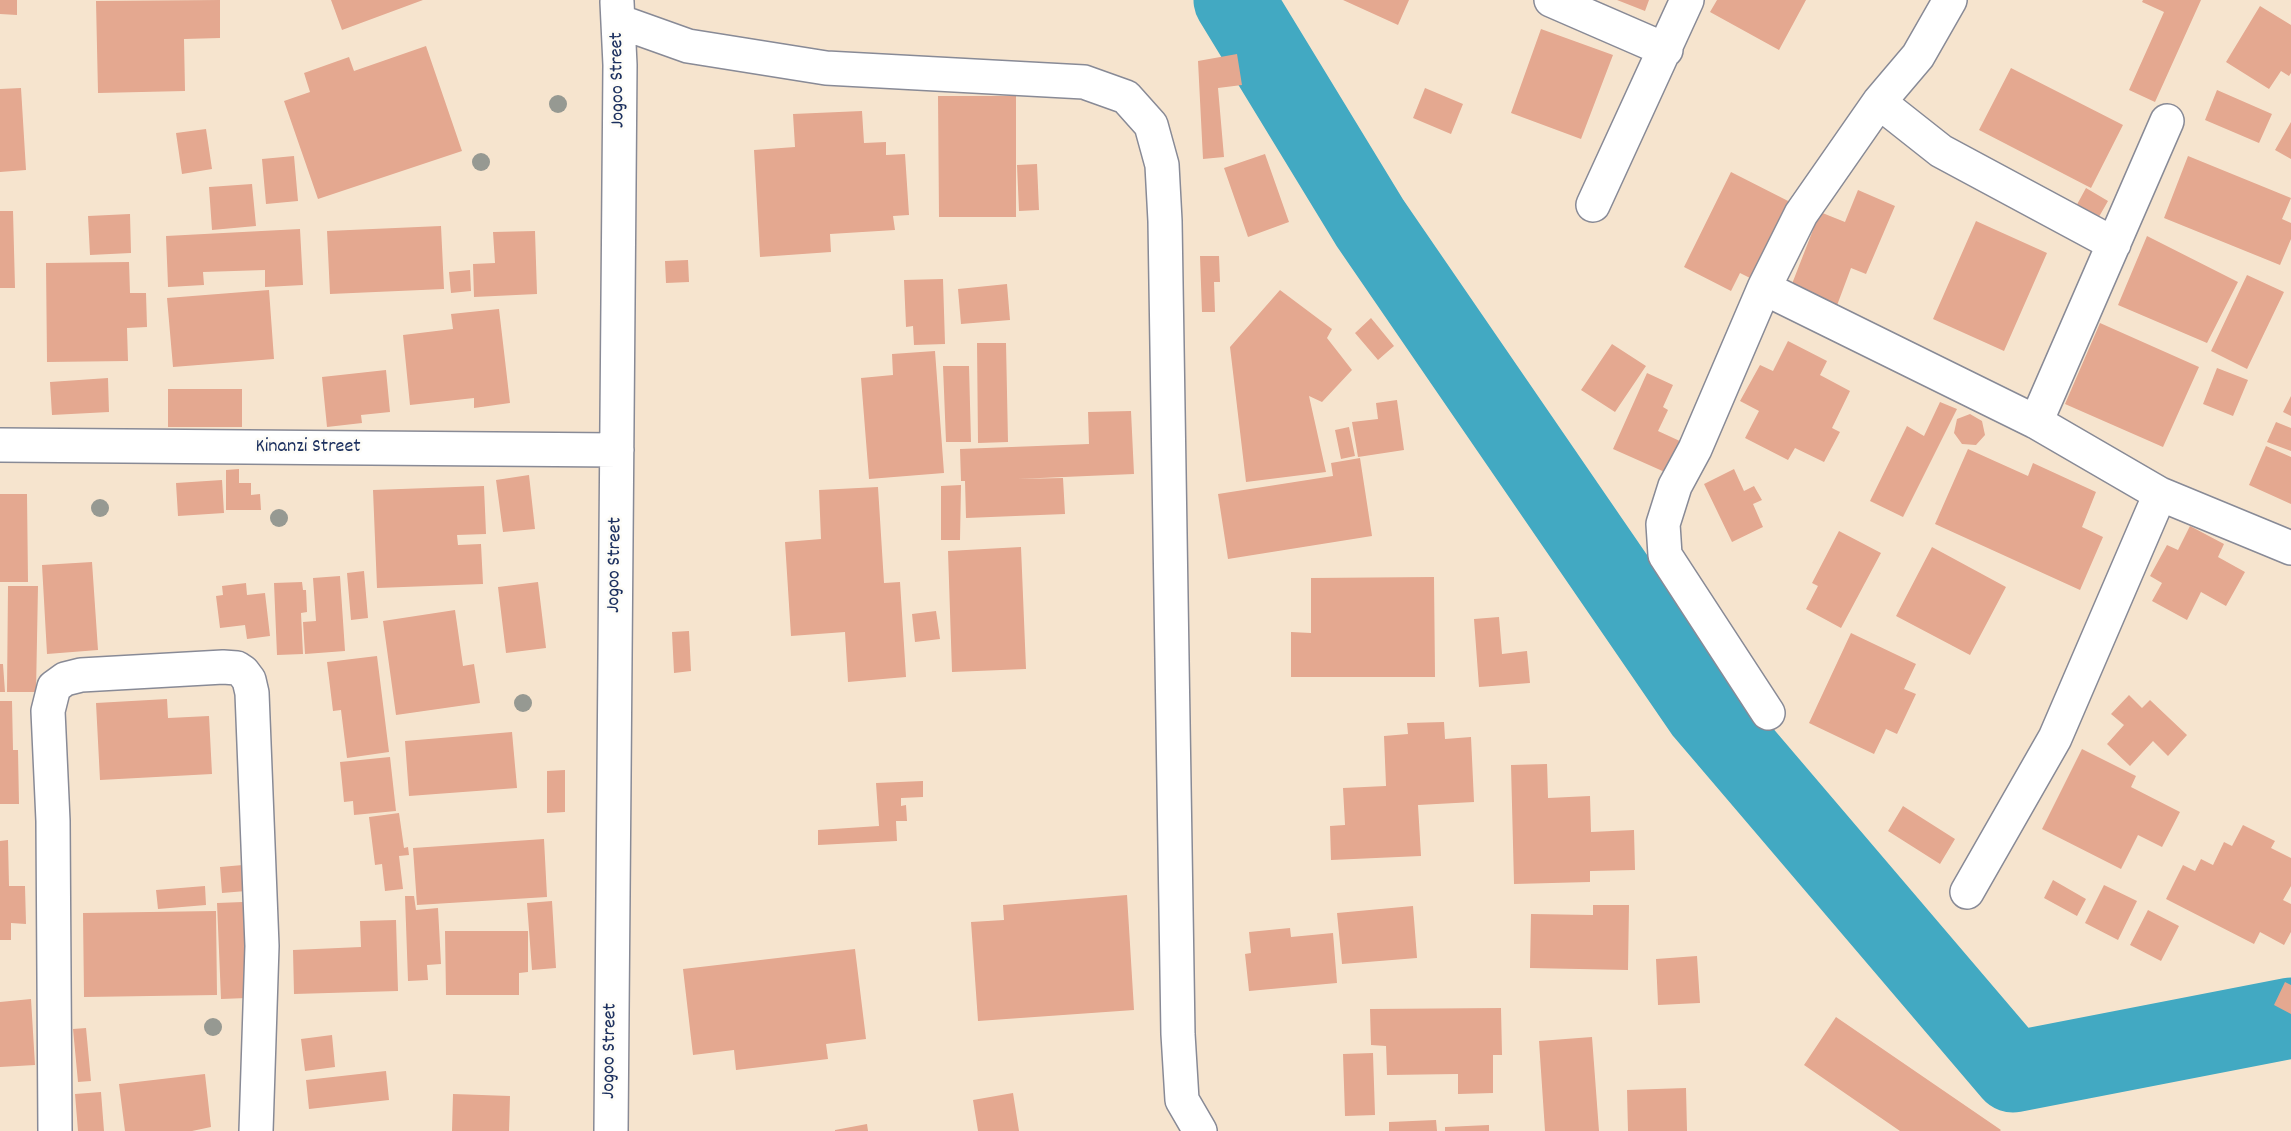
<!DOCTYPE html>
<html>
<head>
<meta charset="utf-8">
<style>
  body { margin:0 }
  canvas { display:block; background:#f6e4ce }
</style>
</head>
<body>
<canvas width="2291" height="1131"></canvas>
<script>
const ctx = document.querySelector('canvas').getContext('2d');
ctx.lineJoin = 'round';
function toPath(rows) {
  const path = new Path2D();
  for (const r of rows) {
    path.moveTo(r[0], r[1]);
    for (let i = 2; i < r.length; i += 2) path.lineTo(r[i], r[i + 1]);
  }
  return path;
}
function trace(path, color, width, dash) {
  ctx.strokeStyle = color;
  ctx.lineWidth = width;
  ctx.lineCap = dash ? 'butt' : 'round';
  ctx.setLineDash(dash || []);
  ctx.stroke(path);
}
function paint(path, color) {
  ctx.fillStyle = color;
  ctx.fill(path, 'evenodd');
}
function label(font, color, halo, rows, align = 'center') {
  ctx.font = font + ' Dekko,sans-serif';
  ctx.lineWidth = 5;
  ctx.setLineDash([]);
  ctx.textBaseline = 'middle';
  ctx.strokeStyle = halo;
  ctx.fillStyle = color;
  for (const [text, x, y, turn = 0] of rows) {
    ctx.save();
    ctx.translate(x, y);
    ctx.rotate((+turn || 0) * Math.PI / 180);
    ctx.textAlign = isNaN(turn) ? turn : align;
    if (halo) ctx.strokeText(text, 0, 0);
    ctx.fillText(text, 0, 0);
    ctx.restore();
  }
}
trace(toPath([
  [1234,0,1370,223,1705,711,2013,1072,2291,1018]
]), '#42a9c2', 81);
paint(toPath([
  [0,0,17,0,17,15,0,14],
  [220,0,220,38,184,39,185,91,98,93,96,1],
  [331,0,423,0,342,30],
  [1343,0,1409,0,1398,25],
  [1617,0,1649,0,1645,11],
  [1717,0,1806,0,1779,50,1710,12],
  [2143,0,2201,0,2155,102,2129,90,2164,12,2142,2],
  [2260,6,2291,25,2291,73,2289,76,2281,71,2269,89,2226,62],
  [1541,29,1613,55,1581,139,1511,113],
  [426,46,462,151,318,199,284,101,310,92,304,73,349,57,354,71],
  [1237,54,1242,85,1218,88,1224,157,1203,159,1198,61],
  [2011,68,2123,125,2091,188,1979,130],
  [21,88,26,170,0,172,0,89],
  [1425,88,1463,104,1451,134,1413,118],
  [2217,90,2272,114,2259,143,2205,120],
  [938,96,1016,96,1016,217,939,217],
  [862,111,864,143,886,142,886,155,905,154,909,215,893,216,895,230,830,234,831,252,760,257,754,150,795,147,793,114],
  [2291,122,2291,159,2275,150],
  [206,129,212,169,182,174,176,133],
  [1265,154,1289,222,1248,237,1224,168],
  [294,156,298,201,266,204,262,159],
  [2188,156,2291,198,2282,219,2291,223,2291,239,2280,265,2164,218],
  [1037,164,1039,210,1019,211,1017,165],
  [1731,172,1796,205,1758,282,1740,273,1731,291,1684,267],
  [252,184,256,226,212,230,209,187],
  [2086,188,2108,201,2096,222,2074,210],
  [1858,190,1895,206,1866,274,1851,268,1836,308,1790,289,1820,212,1845,222],
  [0,211,13,211,15,288,0,288],
  [130,214,131,253,90,255,88,216],
  [1976,221,2047,253,2004,351,1933,319],
  [441,226,444,289,330,294,327,231],
  [300,229,303,285,265,287,265,270,203,272,204,285,168,287,166,236],
  [535,231,537,294,474,297,473,264,495,263,493,232],
  [2147,236,2238,282,2207,343,2118,305],
  [1200,256,1219,256,1220,282,1214,282,1215,312,1202,312],
  [688,260,689,282,666,283,665,261],
  [129,262,130,293,146,293,147,327,127,328,128,361,47,362,46,263],
  [470,270,471,291,451,293,449,272],
  [2247,275,2284,292,2247,369,2211,351],
  [943,279,945,344,914,345,913,326,906,327,904,280],
  [1007,284,1010,320,961,324,958,289],
  [269,290,274,359,173,367,167,298],
  [1280,290,1332,329,1327,338,1352,370,1322,402,1309,396,1326,472,1246,482,1230,347],
  [499,309,510,403,474,408,474,398,410,405,403,335,453,329,451,314],
  [1371,318,1394,346,1378,360,1355,333],
  [2100,323,2199,367,2163,447,2065,404],
  [1788,341,1827,361,1820,375,1850,391,1832,428,1840,432,1824,462,1795,448,1788,460,1745,438,1759,411,1740,401,1760,365,1773,371],
  [977,343,1006,343,1008,442,978,443],
  [1612,344,1646,366,1615,412,1581,390],
  [935,351,944,473,869,479,861,378,893,375,892,354],
  [943,366,969,366,971,442,946,442],
  [2217,368,2248,380,2233,416,2203,404],
  [386,370,390,412,361,415,362,423,327,427,322,377],
  [1647,373,1673,385,1663,407,1668,410,1658,431,1682,442,1667,473,1613,449],
  [108,378,109,412,52,415,50,382],
  [168,389,242,389,242,427,168,427],
  [2291,396,2291,416,2283,412],
  [1397,400,1404,450,1358,457,1352,422,1378,419,1376,403],
  [1940,402,1957,409,1903,517,1870,501,1907,426,1924,436],
  [1131,411,1134,474,1017,479,1063,478,1065,514,966,518,965,481,961,481,960,449,1089,444,1088,412],
  [1970,414,1982,421,1985,435,1976,445,1962,444,1954,433,1957,419],
  [2276,422,2291,428,2291,451,2267,442],
  [1349,427,1355,456,1341,459,1335,430],
  [2266,446,2291,457,2291,504,2249,485],
  [1968,449,2028,476,2033,463,2096,492,2082,527,2103,537,2080,590,1935,524],
  [1360,458,1372,536,1228,559,1218,494,1333,476,1331,463],
  [239,469,239,483,251,483,251,495,260,494,261,510,226,510,226,470],
  [1734,469,1744,491,1754,486,1762,500,1753,504,1763,527,1732,542,1704,484],
  [529,475,535,529,503,532,496,480],
  [222,480,224,513,178,516,176,483],
  [961,485,960,540,941,540,941,486],
  [484,486,486,534,457,535,458,545,481,544,483,584,377,588,373,490],
  [878,487,884,583,900,582,906,677,848,682,845,632,791,636,785,542,821,539,819,490],
  [0,494,27,494,28,582,0,582],
  [2190,526,2224,544,2218,557,2245,572,2226,606,2201,592,2187,620,2152,601,2162,583,2150,576,2167,545,2178,550],
  [1839,531,1881,553,1841,628,1806,609,1818,586,1812,583],
  [1021,547,1026,669,952,672,948,551],
  [1932,547,2006,587,1970,655,1896,616],
  [92,562,98,650,47,654,42,565],
  [364,571,368,618,351,620,347,573],
  [340,576,345,651,305,654,303,622,316,621,313,578],
  [1434,577,1435,677,1291,677,1291,632,1311,633,1311,578],
  [302,582,303,590,306,590,307,612,301,613,303,654,277,655,274,583],
  [538,582,546,648,506,653,498,587],
  [246,583,247,595,265,593,270,636,247,639,245,625,220,628,216,596,223,595,222,586],
  [8,586,38,586,36,692,7,692],
  [455,610,463,666,474,664,480,703,396,715,383,621],
  [936,611,940,639,915,642,912,614],
  [1499,617,1502,654,1527,651,1530,683,1479,687,1474,619],
  [689,631,691,671,674,673,672,632],
  [1851,633,1916,664,1904,689,1916,694,1897,734,1886,729,1874,754,1809,723],
  [377,656,389,752,347,758,341,710,333,711,327,662],
  [0,664,3,664,5,692,0,692],
  [2129,695,2142,708,2150,700,2187,735,2168,756,2153,741,2130,766,2107,744,2124,725,2111,714],
  [167,699,168,718,209,716,212,774,100,780,96,703],
  [0,701,12,701,13,750,18,750,19,804,0,804],
  [1444,722,1445,739,1471,737,1474,802,1418,805,1421,856,1331,860,1330,826,1345,825,1343,788,1386,786,1384,736,1408,734,1407,723],
  [512,732,517,788,409,796,405,741],
  [2082,749,2136,776,2131,787,2180,812,2162,847,2138,835,2121,869,2042,829],
  [390,757,396,811,354,815,353,801,344,802,340,762],
  [1547,764,1548,798,1590,796,1591,832,1634,830,1635,870,1590,871,1590,882,1514,884,1511,765],
  [565,770,565,812,547,813,547,771],
  [923,781,923,797,901,798,901,806,906,805,907,821,896,821,897,841,818,845,818,830,879,826,876,783],
  [1903,806,1955,839,1940,864,1888,831],
  [399,813,404,848,408,847,409,855,399,856,403,889,385,891,382,864,375,865,369,817],
  [2243,825,2275,841,2271,848,2291,858,2291,886,2283,900,2291,904,2291,932,2284,945,2260,932,2254,944,2166,899,2183,865,2195,871,2201,859,2213,865,2224,842,2232,846],
  [544,839,547,897,417,905,413,848],
  [8,840,9,886,25,886,26,924,11,923,11,940,0,940,0,841],
  [243,865,246,891,222,893,220,867],
  [2053,880,2086,899,2077,916,2044,898],
  [2104,885,2137,901,2118,940,2085,923],
  [205,886,206,905,158,909,156,890],
  [1127,895,1134,1010,978,1021,971,922,1004,920,1003,905],
  [405,896,414,896,416,910,438,908,441,964,427,965,428,980,408,981],
  [552,901,556,968,532,970,527,903],
  [243,902,247,998,221,999,217,903],
  [1593,905,1629,905,1628,970,1530,968,1531,914,1593,915],
  [1413,906,1417,958,1342,964,1337,913],
  [2148,910,2179,926,2161,961,2130,945],
  [216,911,217,995,84,997,83,913],
  [396,920,398,991,294,994,293,950,361,947,360,921],
  [1290,928,1291,937,1333,933,1337,983,1249,991,1245,954,1251,953,1249,932],
  [445,931,528,931,528,972,519,973,519,995,446,995],
  [855,949,866,1039,826,1044,828,1059,736,1070,734,1050,693,1055,683,969],
  [1697,956,1700,1003,1658,1005,1656,959],
  [2285,982,2291,985,2291,1014,2274,1005],
  [31,999,35,1065,0,1067,0,1002],
  [1501,1008,1502,1055,1493,1055,1493,1093,1458,1094,1458,1074,1387,1075,1386,1046,1371,1045,1370,1009],
  [1836,1017,2001,1130,2000,1131,1900,1131,1804,1065],
  [86,1028,91,1081,78,1082,73,1029],
  [332,1035,335,1067,305,1071,301,1039],
  [1592,1037,1599,1131,1545,1131,1539,1041],
  [1373,1053,1375,1115,1345,1116,1343,1054],
  [386,1071,389,1100,309,1109,306,1080],
  [205,1074,211,1127,192,1131,125,1131,119,1084],
  [1686,1088,1687,1131,1628,1131,1627,1090],
  [101,1092,104,1131,78,1131,75,1094],
  [1013,1093,1019,1131,978,1131,973,1100],
  [453,1094,510,1096,509,1131,452,1131],
  [1436,1120,1437,1131,1389,1131,1389,1122],
  [867,1124,868,1131,835,1131,835,1130],
  [1489,1125,1489,1131,1445,1131,1445,1127]
]), '#e4a890');
const minor = toPath([
  [1551,0,1666,50],
  [618,21,688,46,826,68,1084,82,1126,97,1151,125,1162,165,1165,221,1178,1034,1182,1100,1200,1131],
  [1879,102,1941,151,2114,244],
  [1593,205,1687,0],
  [1764,288,2036,422,2160,494,2291,548],
  [2036,422,2167,121],
  [0,445,617,450],
  [1768,713,1665,555,1663,524,1675,486,1695,449,1764,288,1801,214,1879,102,1918,56,1950,0],
  [1967,892,2055,738,2160,494],
  [55,1131,53,821,48,711,54,687,65,679,81,675,223,667,237,668,243,672,249,680,252,693,262,946,256,1131],
  [611,1131,620,65,617,2]
]);
trace(minor, '#888a96', 36);
trace(minor, '#fff', 33);
ctx.fillStyle = '#969992';
for (const [x, y] of [
  [558,104],
  [481,162],
  [100,508],
  [279,518],
  [523,703],
  [213,1027]
]) {
  ctx.beginPath();
  ctx.arc(x, y, 9, 0, 2 * Math.PI);
  ctx.fill();
}
label('20px', '#1b2f5e', '#fdfcf7', [
  ["Jogoo Street",619,80,-91],
  ["Kinanzi Street",308,448],
  ["Jogoo Street",616,565,-89],
  ["Jogoo Street",611,1051,-89]
]);
</script>
</body>
</html>
